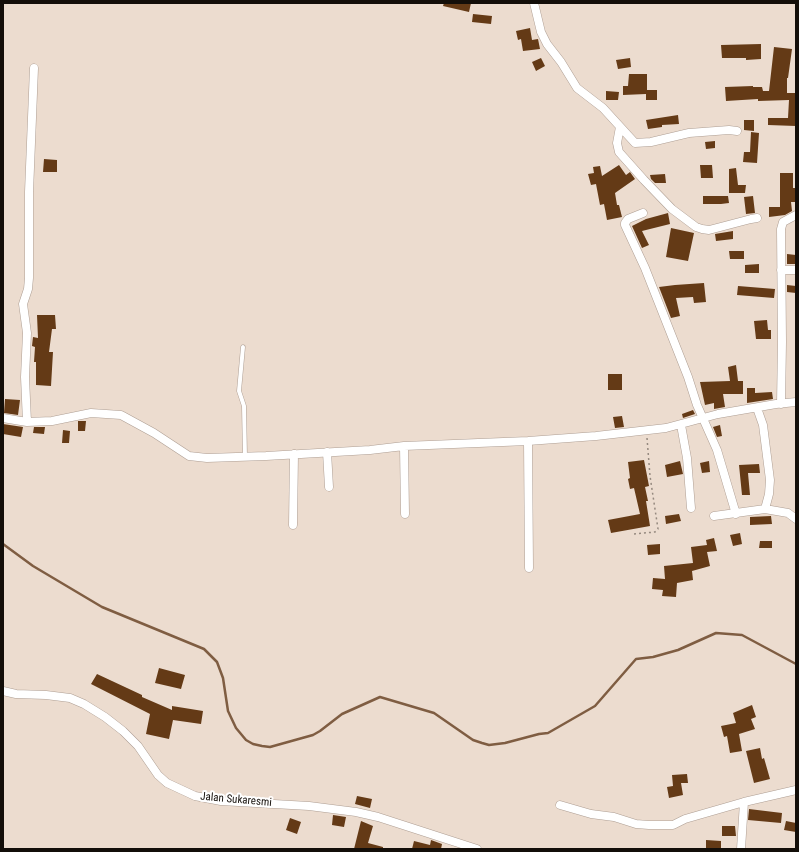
<!DOCTYPE html>
<html>
<head>
<meta charset="utf-8">
<style>
  body { margin:0 }
  #map { position:relative; width:799px; height:852px; overflow:hidden; background:#ecdccf; font-family:"Roboto Condensed",sans-serif }
  canvas { display:block }
  .frame { position:absolute; inset:0; border:4px solid #130e09; pointer-events:none }
</style>
</head>
<body>
<div id="map">
<canvas width="799" height="852"></canvas>
<div class="frame"></div>
</div>
<script>
const ctx = document.querySelector('canvas').getContext('2d');
ctx.lineJoin = 'round';
function toPath(rows) {
  const path = new Path2D();
  for (const r of rows) {
    path.moveTo(r[0], r[1]);
    for (let i = 2; i < r.length; i += 2) path.lineTo(r[i], r[i + 1]);
  }
  return path;
}
function trace(path, color, width, dash) {
  ctx.strokeStyle = color;
  ctx.lineWidth = width;
  ctx.lineCap = dash ? 'butt' : 'round';
  ctx.setLineDash(dash || []);
  ctx.stroke(path);
}
function paint(path, color) {
  ctx.fillStyle = color;
  ctx.fill(path, 'evenodd');
}
function label(font, color, halo, rows, align = 'center') {
  ctx.font = font + ' "Roboto Condensed",sans-serif';
  ctx.lineWidth = 4;
  ctx.setLineDash([]);
  ctx.textBaseline = 'middle';
  ctx.strokeStyle = halo;
  ctx.fillStyle = color;
  for (const [text, x, y, turn = 0] of rows) {
    ctx.save();
    ctx.translate(x, y);
    ctx.rotate((+turn || 0) * Math.PI / 180);
    ctx.textAlign = isNaN(turn) ? turn : align;
    if (halo) ctx.strokeText(text, 0, 0);
    ctx.fillText(text, 0, 0);
    ctx.restore();
  }
}
trace(toPath([
  [3,544,33,566,102,607,204,649,217,662,223,678,228,711,236,728,246,740,253,744,262,746,270,747,313,735,320,731,342,714,380,697,434,713,473,740,482,743,489,745,505,743,539,734,548,733,595,706,636,659,653,657,678,650,716,633,742,635,796,664]
]), '#7f5d42', 2.5);
paint(toPath([
  [444,3,471,3,469,12,443,6],
  [473,14,492,16,491,24,472,22],
  [530,28,532,40,538,39,540,49,523,51,521,39,518,40,516,31],
  [761,44,761,59,746,60,746,58,722,58,721,45],
  [774,47,792,49,788,78,787,78,787,93,796,93,796,126,768,125,768,118,788,118,789,100,758,101,758,99,726,101,725,87,753,86,753,87,762,87,763,91,769,91],
  [541,58,545,66,536,71,532,62],
  [630,58,631,67,618,69,616,60],
  [629,74,647,74,647,90,657,90,657,100,646,100,646,94,623,95,623,86,628,86],
  [606,91,619,92,618,100,606,100],
  [678,115,679,124,662,125,662,127,648,129,646,120],
  [744,120,754,120,754,131,744,130],
  [751,132,759,133,757,163,743,162,744,152,750,152],
  [715,141,715,148,706,149,705,142],
  [44,159,57,160,57,172,43,172],
  [619,165,626,175,630,172,635,179,615,193,617,205,619,205,622,217,607,220,604,204,600,205,596,184,591,185,588,174,594,173,593,167,600,166,602,176],
  [700,165,712,165,713,178,701,178],
  [736,168,738,185,746,185,745,193,729,193,729,169],
  [780,173,793,173,793,188,796,188,796,202,791,202,792,211,785,215,769,217,769,207,780,207],
  [665,174,666,183,655,183,651,179,650,175],
  [703,196,728,196,729,203,721,204,703,204],
  [753,196,755,213,746,214,744,197],
  [668,213,670,224,642,231,649,245,642,248,632,226,646,219],
  [671,228,694,233,688,261,666,257],
  [733,231,733,239,716,241,715,234],
  [729,251,744,251,744,259,730,259],
  [787,254,796,255,796,264,787,264],
  [759,264,759,273,745,273,745,265],
  [704,283,706,302,694,303,693,297,676,298,680,316,671,318,659,287,675,285],
  [787,285,796,286,796,293,787,292],
  [738,286,775,289,774,298,737,295],
  [37,315,55,315,56,329,52,329,49,352,53,352,51,386,36,385,36,362,34,362,35,347,32,346,33,337,38,338],
  [767,320,768,330,771,330,771,339,756,339,754,321],
  [736,365,738,381,743,381,743,394,723,394,725,407,714,409,714,403,705,405,700,382,730,381,728,367],
  [608,374,622,374,622,390,608,390],
  [747,388,755,388,755,393,772,392,773,399,747,403],
  [5,399,20,400,18,415,4,413],
  [693,410,695,414,683,418,682,414],
  [622,416,624,427,615,428,613,417],
  [78,421,86,421,85,431,78,431],
  [3,424,23,427,21,437,3,434],
  [720,425,722,436,717,437,713,427],
  [34,427,45,427,44,434,33,433],
  [63,430,70,431,69,443,62,443],
  [644,460,649,486,645,487,648,501,646,501,650,526,611,533,608,520,640,514,634,488,630,489,628,479,630,478,628,462],
  [680,461,683,474,667,477,665,465],
  [709,461,710,472,702,473,700,463],
  [759,464,760,473,748,473,750,495,742,495,739,465],
  [679,514,681,521,666,524,665,516],
  [771,516,772,524,750,525,750,517],
  [740,533,742,544,733,546,730,535],
  [714,538,717,551,707,552,710,566,692,571,693,580,677,583,676,597,662,596,663,590,652,589,653,578,665,579,664,566,693,563,691,547,707,545,706,540],
  [760,541,772,541,772,548,759,548],
  [660,544,660,554,648,555,647,545],
  [159,668,185,675,181,689,155,683],
  [97,674,142,695,142,697,172,710,172,706,203,711,201,724,173,720,169,739,146,734,150,714,91,684],
  [752,705,756,717,751,719,755,729,739,734,742,751,730,753,727,736,724,737,721,726,736,723,733,713],
  [760,748,762,759,764,758,770,779,754,783,746,751],
  [687,774,688,783,681,783,683,795,669,798,667,787,673,786,672,775],
  [357,796,372,799,370,808,355,804],
  [749,809,782,813,781,823,748,820],
  [333,815,346,817,344,827,332,825],
  [290,818,301,822,297,834,286,830],
  [361,821,373,826,368,843,383,847,383,849,354,849],
  [786,821,796,823,796,832,784,830],
  [722,826,735,826,736,836,722,836],
  [431,840,442,844,441,849,412,849,414,841,430,845],
  [706,840,721,841,721,849,706,849]
]), '#643a16');
const service = toPath([
  [243,347,239,391,244,406,245,457]
]);
const minor = toPath([
  [534,3,541,32,547,44,561,62,577,88,603,108,635,143,651,142,689,133,729,130,737,131],
  [620,127,617,143,619,152,644,180,672,209,696,227,702,229,709,230,751,219,757,218],
  [643,213,628,219,625,223,625,225,645,268,688,377,697,405,717,450,736,514],
  [781,270,796,270],
  [781,404,782,342,781,229,783,222,796,215],
  [757,408,763,425,770,480,769,494,765,509],
  [3,418,27,422,52,421,91,413,121,415,154,433,189,456,207,458,266,456,370,450,404,446,528,441,596,436,666,428,718,414,776,404,796,402],
  [27,422,25,377,27,333,23,304,28,289,29,278,29,192,34,68],
  [681,425,687,458,691,508],
  [528,441,529,568],
  [404,446,405,514],
  [327,452,329,487],
  [714,516,765,509,788,513,796,519],
  [293,525,294,454],
  [3,691,16,694,46,695,70,698,84,704,105,717,123,731,138,746,158,775,167,783,195,796,221,801,309,806,356,812,378,817,477,849],
  [560,805,591,814,614,817,636,824,649,825,673,825,685,819,744,802,796,790],
  [741,849,744,802]
]);
trace(service, '#ae9e93', 5);
trace(minor, '#ae9e93', 9);
trace(toPath([
  [634,534,655,532,658,529,650,476,647,438]
]), '#95897f', 1.5, [2, 3]);
trace(service, '#fff', 4);
trace(minor, '#fff', 8);
label('11px', '#130e09', '#fff', [
  ["Jalan Sukaresmi",236,800,5]
]);
</script>
</body>
</html>
